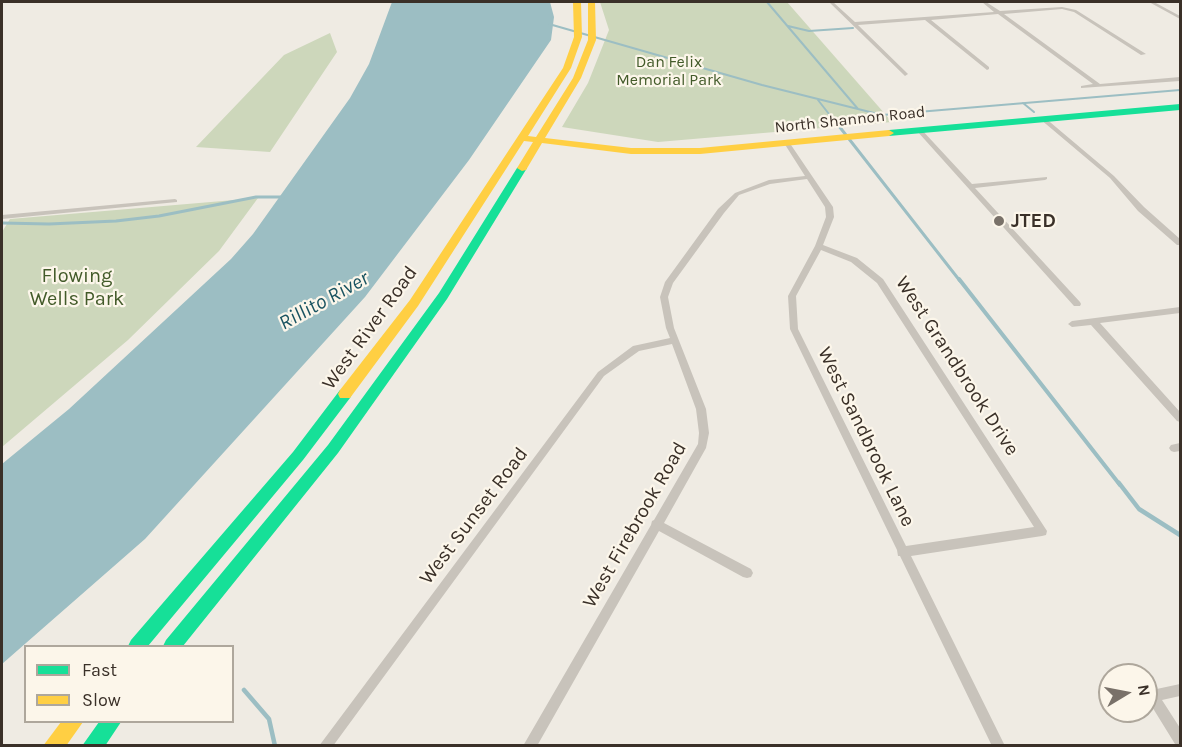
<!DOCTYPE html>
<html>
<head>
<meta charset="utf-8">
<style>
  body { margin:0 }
  #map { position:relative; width:1182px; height:747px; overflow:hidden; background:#efebe3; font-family:Karla,sans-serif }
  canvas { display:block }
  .frame { position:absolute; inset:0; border:3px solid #3a3028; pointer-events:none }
  .legend { position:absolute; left:24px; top:645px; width:210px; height:78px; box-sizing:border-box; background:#fcf6ea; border:2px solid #aea79c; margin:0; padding:8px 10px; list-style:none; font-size:18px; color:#3a3028 }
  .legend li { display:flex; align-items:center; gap:12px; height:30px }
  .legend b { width:30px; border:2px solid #aea79c }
  .north { position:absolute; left:1098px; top:663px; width:60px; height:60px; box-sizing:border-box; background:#fcf6ea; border:2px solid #aea79c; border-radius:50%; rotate:80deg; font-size:16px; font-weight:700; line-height:24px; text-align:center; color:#3a3028 }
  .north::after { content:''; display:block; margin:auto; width:21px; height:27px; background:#797169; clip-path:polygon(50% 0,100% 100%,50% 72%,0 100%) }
</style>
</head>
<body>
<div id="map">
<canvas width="1182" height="747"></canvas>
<div class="frame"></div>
<ul class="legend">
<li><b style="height:8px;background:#16e098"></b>Fast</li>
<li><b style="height:8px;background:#ffcf43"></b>Slow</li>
</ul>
<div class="north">N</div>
</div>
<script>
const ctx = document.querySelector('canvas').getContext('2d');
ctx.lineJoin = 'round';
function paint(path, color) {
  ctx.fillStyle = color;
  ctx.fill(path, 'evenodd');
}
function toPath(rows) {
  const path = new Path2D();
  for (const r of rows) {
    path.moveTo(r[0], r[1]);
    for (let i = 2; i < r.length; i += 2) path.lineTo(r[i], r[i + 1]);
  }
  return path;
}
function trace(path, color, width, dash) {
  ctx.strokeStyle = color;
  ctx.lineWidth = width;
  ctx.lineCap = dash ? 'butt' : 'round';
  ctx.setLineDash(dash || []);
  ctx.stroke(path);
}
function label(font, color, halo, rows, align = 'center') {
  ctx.font = font + ' Karla,sans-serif';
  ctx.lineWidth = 4.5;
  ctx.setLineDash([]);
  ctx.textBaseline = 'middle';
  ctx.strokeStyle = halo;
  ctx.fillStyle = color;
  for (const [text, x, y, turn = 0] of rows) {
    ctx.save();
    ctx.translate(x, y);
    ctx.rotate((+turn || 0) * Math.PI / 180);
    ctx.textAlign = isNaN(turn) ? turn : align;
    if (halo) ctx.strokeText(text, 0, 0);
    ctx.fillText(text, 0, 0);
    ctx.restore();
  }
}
paint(toPath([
  [600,2,787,2,892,122,658,142,562,127,588,83,609,30],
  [330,33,337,52,270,152,196,147,284,55],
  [258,198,219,251,128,340,2,447,2,232,10,219]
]), '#cdd7bb');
paint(toPath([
  [392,2,550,2,554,17,551,40,469,160,365,297,145,539,2,664,2,464,69,409,231,259,253,234,350,98,369,64]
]), '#9cbec3');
trace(toPath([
  [767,2,858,109],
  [549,24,762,85,882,115,1180,90],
  [788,26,809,31,853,28],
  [818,100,836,123],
  [1023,103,1034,112]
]), '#9cbec3', 2);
trace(toPath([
  [835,121,960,281],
  [2,223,49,224,116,221,159,216,256,197,283,197]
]), '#9cbec3', 3);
trace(toPath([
  [959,279,1120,485]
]), '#9cbec3', 4);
trace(toPath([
  [1119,483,1139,509,1180,535],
  [244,690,269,719,275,746]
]), '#9cbec3', 4.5);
paint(toPath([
  [829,2,833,2,855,22,994,12,982,2,986,2,1000,11,1062,7,1076,10,1146,54,1141,55,1074,12,1062,9,1004,14,1100,84,1180,77,1180,81,1081,88,1081,86,1093,84,998,14,931,20,989,67,989,69,987,70,925,20,858,25,907,73,908,74,905,76,829,2],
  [1149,2,1154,2,1180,16,1180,19,1149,2],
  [1040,117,1044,117,1114,176,1144,207,1180,239,1180,245,1177,245,1138,211,1110,178,1040,119,1040,117],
  [917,129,921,129,972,184,1047,177,1047,179,1045,180,975,188,1080,302,1081,304,1080,306,1074,306,917,131,917,129],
  [787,141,789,142,833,207,834,217,823,245,857,258,883,279,1047,531,1046,535,1042,536,911,556,1005,746,992,746,900,556,898,556,897,550,790,329,788,296,815,246,826,217,825,207,807,179,770,184,739,195,724,213,673,283,668,297,674,328,706,409,709,433,706,448,664,523,751,569,753,573,751,577,747,578,743,577,659,531,537,746,523,746,651,525,652,521,654,520,698,444,699,433,696,409,672,344,639,351,604,376,333,746,319,746,598,372,633,346,670,338,666,328,660,297,665,282,718,209,735,193,769,180,805,176,784,143,787,141],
  [821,250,851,262,877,283,1034,527,906,546,798,329,796,296,821,250],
  [175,199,177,200,177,202,2,219,2,215,175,199],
  [1180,307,1180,313,1100,323,1180,412,1180,422,1177,421,1091,325,1072,327,1068,324,1072,321,1180,307],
  [1180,443,1180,451,1174,452,1171,451,1169,448,1171,445,1180,443],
  [1180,684,1180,696,1162,700,1180,728,1180,746,1175,744,1146,697,1148,692,1152,690,1180,684]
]), '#c8c3bb');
paint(toPath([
  [1180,104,1180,110,889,136,884,133,889,130,1180,104],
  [522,165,527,168,447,299,338,453,183,646,163,646,166,640,328,445,439,293,517,168,522,165],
  [345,389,350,390,352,394,350,398,303,460,148,646,128,646,131,640,293,452,340,390,345,389],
  [99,722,121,722,105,746,82,746,99,722]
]), '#16e098');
paint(toPath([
  [573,2,581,2,582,37,571,68,528,136,536,137,573,78,588,40,588,2,595,2,596,40,581,78,545,138,631,148,700,148,889,130,894,133,889,136,700,154,631,154,542,143,526,170,522,171,517,168,533,142,524,141,418,306,350,398,340,398,338,394,340,390,410,300,563,68,574,37,573,2],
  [61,722,83,722,66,746,43,746,61,722]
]), '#ffcf43');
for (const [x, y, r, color] of [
  [999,221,6,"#797169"]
]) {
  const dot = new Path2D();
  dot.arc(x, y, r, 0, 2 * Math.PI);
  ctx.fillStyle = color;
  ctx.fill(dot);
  trace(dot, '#fcf6ea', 2);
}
label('16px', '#435b2a', '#fcf6ea', [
  ["Dan Felix",669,62],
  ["Memorial Park",669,80]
]);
label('16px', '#3a3028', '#fcf6ea', [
  ["North Shannon Road",850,120,-6]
]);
label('bold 20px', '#3a3028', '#fcf6ea', [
  ["JTED",1011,221]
], 'left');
label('20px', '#435b2a', '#fcf6ea', [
  ["Flowing",77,276],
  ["Wells Park",77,299]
]);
label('20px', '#3a3028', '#fcf6ea', [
  ["West River Road",370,328,-54],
  ["West Grandbrook Drive",957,366,57],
  ["West Sandbrook Lane",866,437,64],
  ["West Sunset Road",474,516,-53],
  ["West Firebrook Road",635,525,-60]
]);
label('italic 21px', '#195360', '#fcf6ea', [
  ["Rillito River",324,301,-29]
]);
</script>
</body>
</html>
